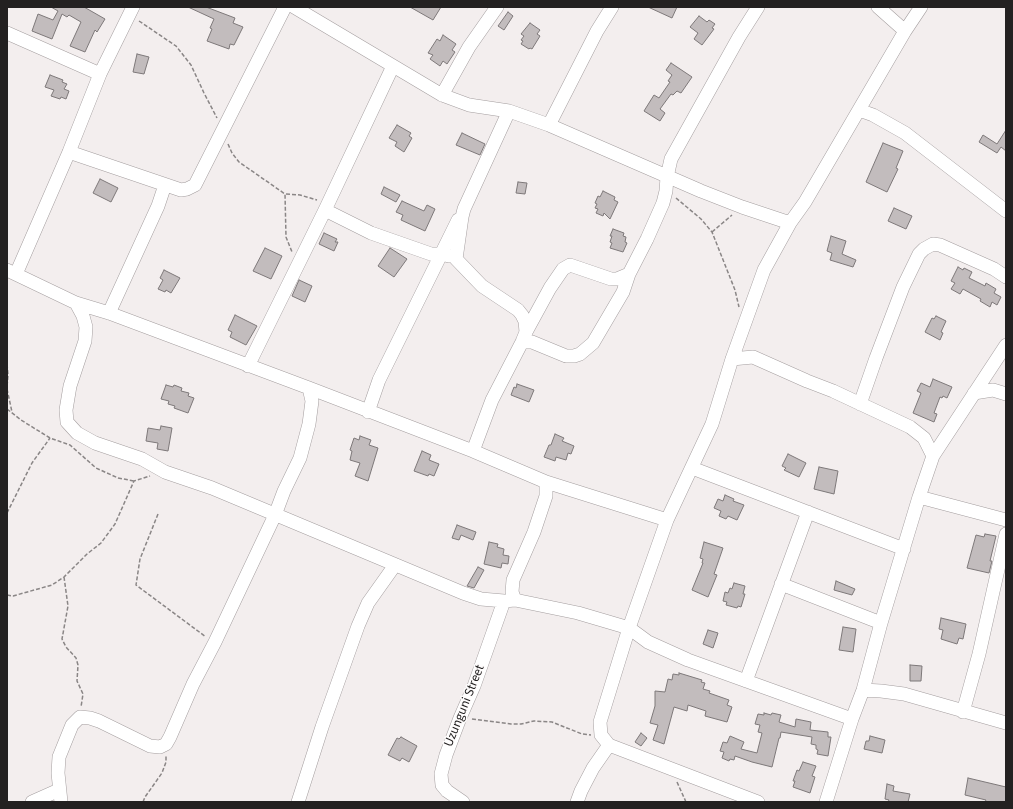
<!DOCTYPE html>
<html>
<head>
<meta charset="utf-8">
<style>
  body { margin:0 }
  #map { position:relative; width:1013px; height:809px; overflow:hidden; background:#f3eeee; font-family:"Source Sans 3",sans-serif }
  canvas { display:block }
  .frame { position:absolute; inset:0; border:8px solid #232121; pointer-events:none }
</style>
</head>
<body>
<div id="map">
<canvas width="1013" height="809"></canvas>
<div class="frame"></div>
</div>
<script>
const ctx = document.querySelector('canvas').getContext('2d');
ctx.lineJoin = 'round';
function paint(path, color) {
  ctx.fillStyle = color;
  ctx.fill(path, 'evenodd');
}
function toPath(rows) {
  const path = new Path2D();
  for (const r of rows) {
    path.moveTo(r[0], r[1]);
    for (let i = 2; i < r.length; i += 2) path.lineTo(r[i], r[i + 1]);
  }
  return path;
}
function trace(path, color, width, dash) {
  ctx.strokeStyle = color;
  ctx.lineWidth = width;
  ctx.lineCap = dash ? 'butt' : 'round';
  ctx.setLineDash(dash || []);
  ctx.stroke(path);
}
function label(font, color, halo, rows, align = 'center') {
  ctx.font = font + ' "Source Sans 3",sans-serif';
  ctx.lineWidth = 3;
  ctx.setLineDash([]);
  ctx.textBaseline = 'middle';
  ctx.strokeStyle = halo;
  ctx.fillStyle = color;
  for (const [text, x, y, turn = 0] of rows) {
    ctx.save();
    ctx.translate(x, y);
    ctx.rotate((+turn || 0) * Math.PI / 180);
    ctx.textAlign = isNaN(turn) ? turn : align;
    if (halo) ctx.strokeText(text, 0, 0);
    ctx.fillText(text, 0, 0);
    ctx.restore();
  }
}
const building = toPath([
  [51,7,84,7,105,19,97,32,95,30,85,52,70,46,81,22,69,15,67,17,62,14,52,39,32,31,38,14,53,20,58,11,51,7],
  [188,7,206,7,235,18,233,23,243,27,234,45,230,44,229,49,207,41,212,29,210,28,214,19,188,7],
  [410,7,441,7,433,20,410,7],
  [648,7,677,7,672,18,648,7],
  [508,12,513,16,504,30,498,26,508,12],
  [699,16,707,22,709,20,715,24,712,28,714,29,702,45,694,39,698,33,690,27,699,16],
  [530,23,540,30,537,34,540,36,532,49,530,48,529,49,521,44,523,41,521,40,524,36,521,34,530,23],
  [443,35,456,44,452,50,455,52,447,64,443,61,440,66,430,59,433,55,428,53,437,39,440,41,443,35],
  [137,54,149,57,144,74,133,72,137,54],
  [671,63,692,77,681,93,677,91,673,95,671,94,660,109,665,113,660,121,644,111,654,95,659,98,670,82,668,81,672,75,666,70,671,63],
  [50,75,63,80,62,82,67,84,64,89,69,91,66,99,61,97,60,99,51,96,54,90,45,87,50,75],
  [397,125,411,133,409,136,412,138,404,152,395,146,397,142,389,138,397,125],
  [1006,130,1006,151,1001,147,997,153,979,142,983,135,997,144,1006,130],
  [462,133,485,144,480,155,456,145,462,133],
  [883,143,903,151,896,168,898,169,887,192,866,182,883,143],
  [100,179,118,188,111,202,93,193,100,179],
  [518,182,527,183,525,194,516,193,518,182],
  [384,187,400,195,396,202,381,194,384,187],
  [603,191,615,197,614,200,618,202,610,219,604,213,603,216,596,213,598,209,595,208,597,204,595,203,598,196,600,197,603,191],
  [402,201,424,211,427,205,435,209,425,231,401,220,403,215,396,212,402,201],
  [894,208,912,216,906,229,888,221,894,208],
  [613,229,624,233,623,236,626,237,625,242,627,243,623,252,610,248,612,243,610,242,612,236,610,236,613,229],
  [324,233,337,239,335,242,338,242,334,251,319,244,324,233],
  [831,236,846,241,842,254,856,260,853,267,830,260,832,253,827,251,831,236],
  [265,248,282,256,271,279,253,271,265,248],
  [390,248,407,259,394,277,378,266,390,248],
  [958,267,963,270,964,268,972,272,969,278,985,286,986,283,996,289,994,293,1001,297,997,305,992,302,990,307,980,301,981,299,963,289,960,294,951,289,955,283,951,281,958,267],
  [164,270,180,278,171,293,166,290,165,292,158,289,163,280,160,278,164,270],
  [299,280,312,286,305,302,292,296,299,280],
  [235,315,257,326,246,345,230,337,232,332,228,330,235,315],
  [936,316,946,321,941,332,943,333,940,340,925,332,932,318,934,319,936,316],
  [933,379,952,387,947,398,943,396,942,398,940,397,934,413,937,414,934,422,913,413,921,393,917,391,921,383,930,387,933,379],
  [517,384,534,390,529,402,511,395,514,387,516,388,517,384],
  [166,385,173,387,174,385,182,388,181,391,189,393,188,396,194,398,188,413,174,408,175,406,168,404,169,401,161,399,166,385],
  [161,426,172,428,168,451,157,449,158,443,146,441,148,428,160,430,161,426],
  [555,434,564,438,562,441,574,446,571,454,568,453,566,460,556,457,555,461,544,457,549,445,551,445,555,434],
  [360,436,371,440,369,445,378,448,368,481,355,476,360,463,350,460,352,451,350,450,354,438,359,440,360,436],
  [422,451,431,455,429,460,439,464,434,476,429,474,428,476,414,471,422,451],
  [788,454,806,463,799,477,784,470,786,468,782,466,788,454],
  [819,467,838,471,834,494,814,489,819,467],
  [725,495,734,499,733,501,744,505,737,520,728,516,726,519,719,516,721,511,714,508,718,499,723,501,725,495],
  [457,525,476,532,473,540,461,535,459,540,452,538,457,525],
  [985,534,996,536,990,561,992,561,989,573,967,568,976,535,984,537,985,534],
  [489,542,498,544,497,547,504,549,503,555,509,556,508,564,502,563,501,568,484,564,489,542],
  [704,542,723,548,714,574,717,575,708,597,692,590,703,563,702,563,703,559,700,558,704,542],
  [478,567,484,570,474,588,467,586,478,567],
  [836,581,855,589,852,595,834,590,836,581],
  [734,583,745,586,743,594,745,594,741,607,738,606,737,608,726,605,727,602,723,601,725,592,728,593,730,588,732,589,734,583],
  [941,618,966,624,963,639,959,638,957,644,941,639,943,630,939,629,941,618],
  [843,627,856,629,853,652,839,650,843,627],
  [708,630,718,633,713,648,703,644,708,630],
  [910,665,922,666,921,681,910,681,910,665],
  [679,673,702,680,701,682,705,683,703,689,710,691,709,693,729,700,727,705,732,707,727,722,705,716,706,711,688,705,687,711,674,707,664,744,653,740,658,725,650,723,655,706,655,691,665,692,668,679,672,680,673,674,679,675,679,673],
  [764,713,771,715,772,713,781,715,779,722,795,727,796,719,811,722,810,730,828,732,828,737,831,737,828,756,817,754,818,750,816,749,816,745,811,744,812,737,781,732,780,738,779,738,772,767,752,762,735,756,734,760,730,759,729,761,722,758,724,752,720,751,723,742,727,743,730,736,744,742,741,749,757,753,762,733,758,732,760,725,755,724,758,714,764,715,764,713],
  [641,733,647,738,641,746,635,742,641,733],
  [870,736,885,740,882,753,864,749,866,741,869,741,870,736],
  [401,737,417,746,409,762,402,758,400,761,388,755,397,738,399,739,401,737],
  [803,762,816,766,812,776,815,777,810,793,793,787,795,781,793,781,797,770,799,771,803,762],
  [968,778,1006,787,1006,802,985,802,986,800,965,795,968,778],
  [887,784,894,786,893,791,910,794,908,802,888,802,889,800,885,799,887,784]
]);
paint(building, '#c2bcbd');
trace(building, '#7d7879', 1);
const minor = toPath([
  [294,7,442,95,469,105,509,111,549,125,701,191,742,207,790,223],
  [878,7,905,31],
  [7,33,100,74],
  [442,95,469,47,497,7],
  [859,110,873,115,905,133,1006,211],
  [549,125,597,31,612,7],
  [69,152,181,190,187,189,195,185,285,7],
  [325,210,371,233,431,254,441,254,449,256],
  [7,270,76,303,109,313,309,388,473,451,546,482,667,520],
  [16,274,69,152,100,74,133,7],
  [76,303,83,316,86,327,85,341,70,386,66,410,67,422,77,433,95,443,142,459,165,472,212,488,463,593,481,599,504,601,515,600,578,613,629,628,648,642,688,660,852,719],
  [109,313,158,206,165,185],
  [526,332,550,288,563,269,570,265,611,279,617,279,629,274],
  [522,342,532,342,566,356,574,356,580,354,593,343,623,292,629,274,647,239,663,203,666,191,667,177,671,159,739,37,758,7],
  [732,359,753,357,807,381,833,391,910,427,924,438,933,456],
  [248,366,325,210,393,66],
  [974,393,993,390,1006,394],
  [860,404,876,358,903,287,919,254,924,249,933,244,940,245,994,269,1006,277],
  [368,412,379,380,458,220],
  [473,451,492,400,522,342,526,332,525,321,522,315,518,310,482,286,456,259,462,217,464,209,509,111],
  [692,468,904,549],
  [919,497,1006,520],
  [781,584,881,623],
  [515,600,512,592,513,580,534,532,546,496,546,482],
  [746,681,808,512],
  [863,690,881,691,904,694,1006,723],
  [963,712,979,654,1006,534],
  [32,802,59,790],
  [61,802,58,773,59,757,72,725,80,717,90,718,99,721,150,746,160,747,166,744,170,737,193,684,215,642,275,515,284,491,300,458,309,424,312,401,309,388],
  [298,802,322,727,358,626,368,603,395,565],
  [463,802,447,791,442,785,441,774,446,755,460,718,474,686,504,601],
  [577,802,581,791,593,768,609,745],
  [758,802,609,745,601,735,600,722,629,628,667,520,712,424,732,359,764,270,790,223,805,202,905,31,921,7],
  [826,802,852,719,863,690,881,623,919,497,933,456,1006,345]
]);
trace(minor, '#a49e9f', 14);
trace(toPath([
  [139,21,176,46,191,65,204,93,217,118],
  [228,144,232,153,239,162,285,194,286,237,292,252],
  [286,194,300,195,317,200],
  [676,198,701,219,712,232,735,290,739,307],
  [712,232,732,215],
  [7,364,8,375,7,387],
  [7,389,12,412],
  [7,409,21,420,50,438,70,445,96,468,118,478,134,481],
  [7,513,32,463,50,438],
  [158,514,140,559,136,585,206,637],
  [64,577,68,606,62,639,66,647,76,658,78,665,77,681,83,694,81,707],
  [7,595,13,596,52,585,64,577,87,554,101,543,115,524,134,481,150,476],
  [472,719,511,724,521,724,534,721,552,722,582,734,591,735],
  [677,782,686,802],
  [143,802,145,797,162,773,166,762,166,755]
]), '#8a8686', 1.5, [4, 2]);
trace(minor, '#fff', 13);
label('13px', '#232121', '#fefcfc', [
  ["Uzunguni Street",465,706,-68]
]);
</script>
</body>
</html>
